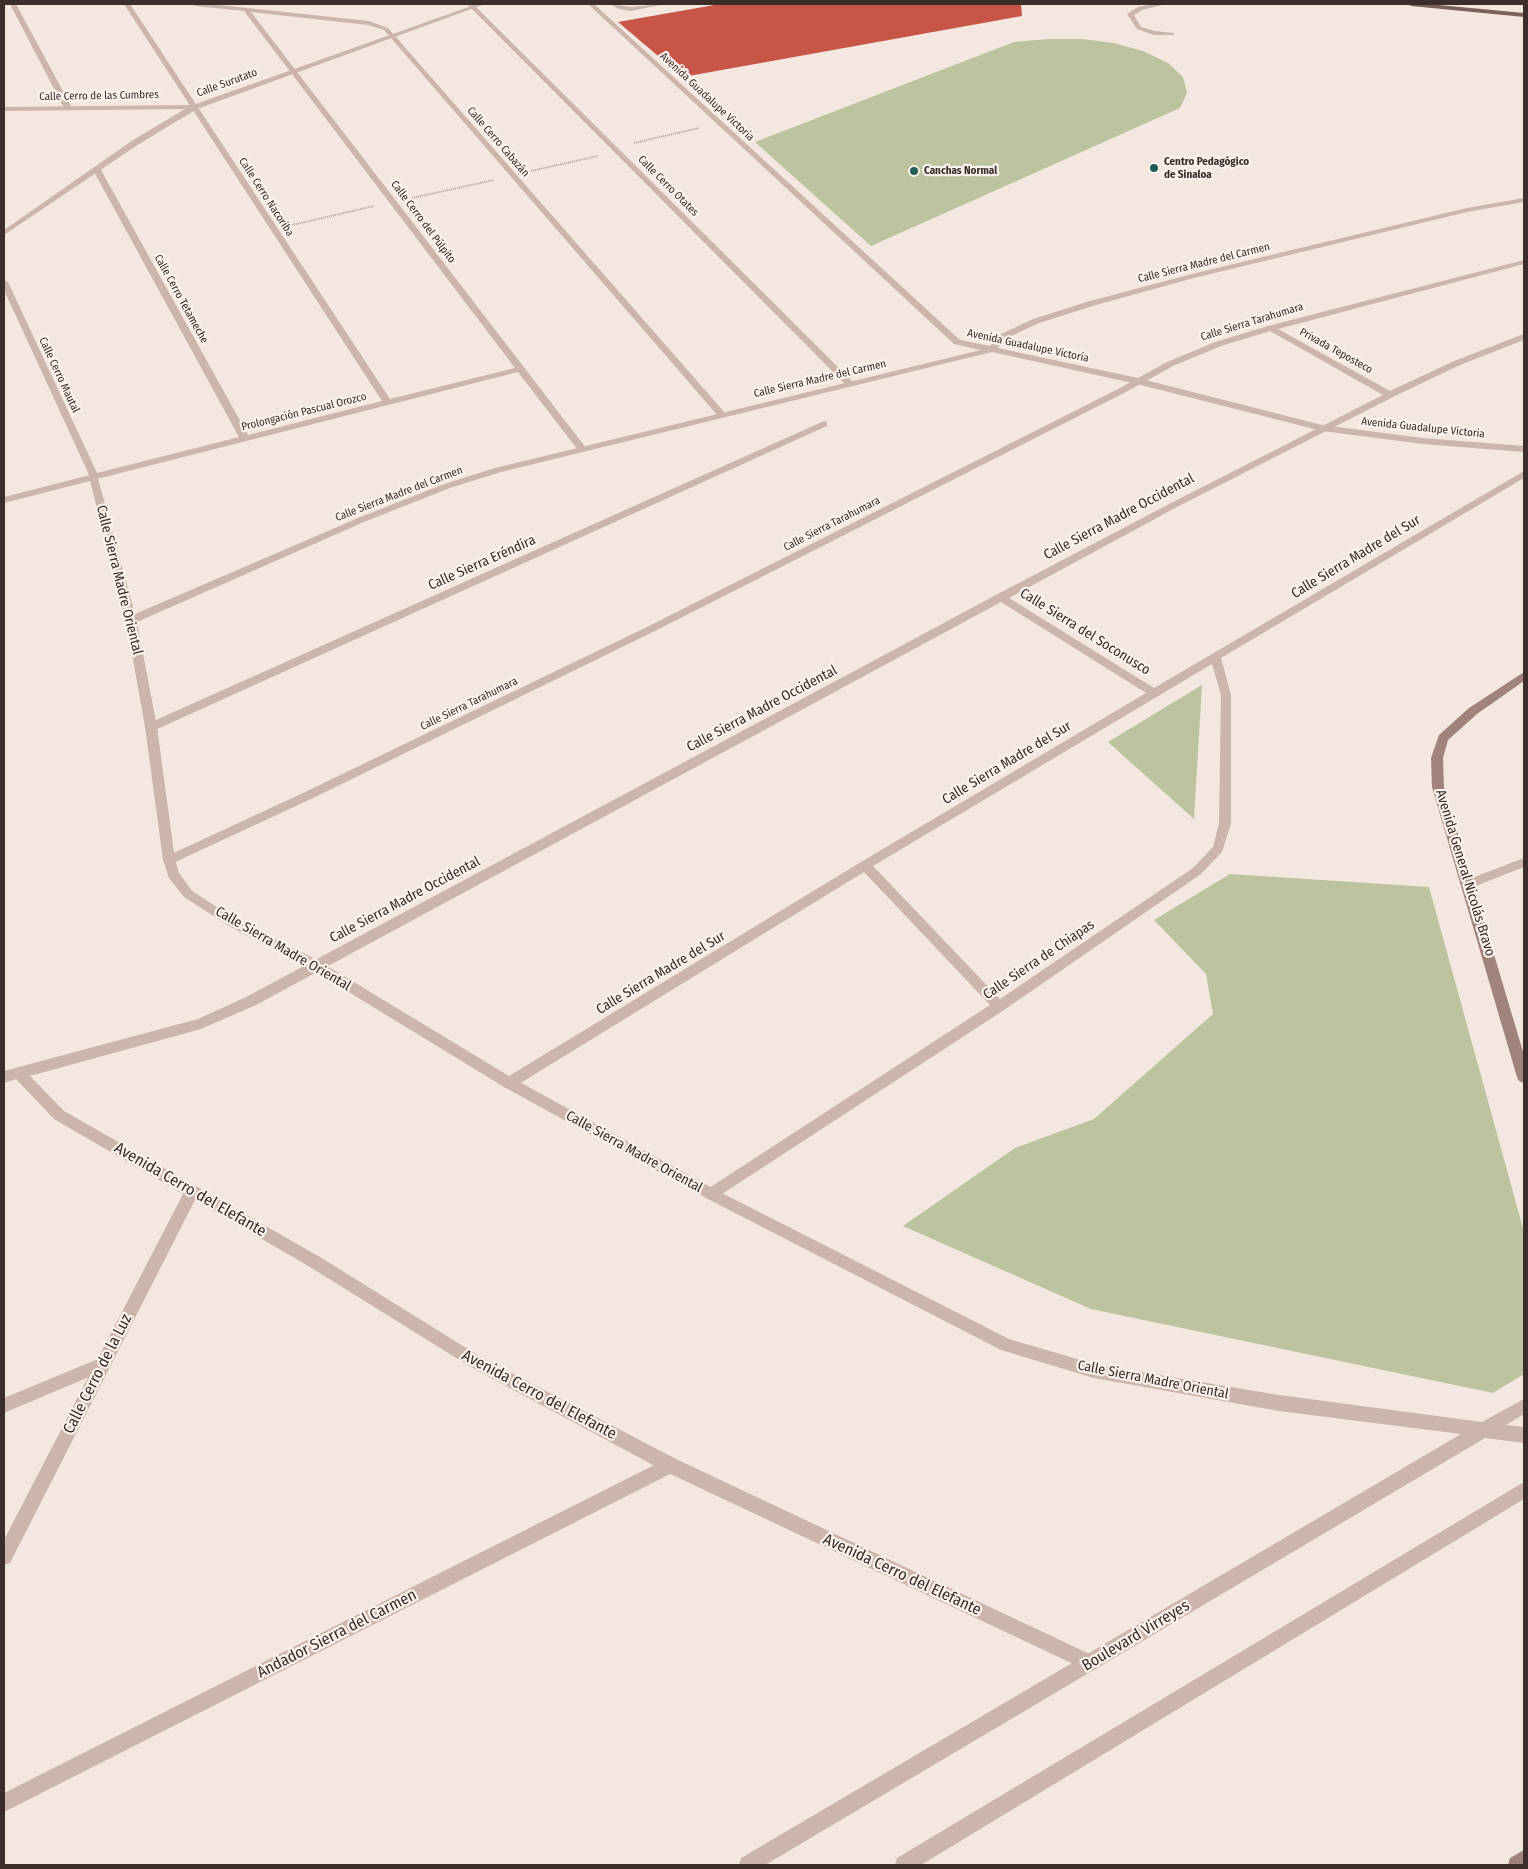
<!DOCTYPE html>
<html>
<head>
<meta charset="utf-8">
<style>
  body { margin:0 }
  #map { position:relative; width:1528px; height:1869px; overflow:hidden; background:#f4e7df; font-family:"Fira Sans Condensed",sans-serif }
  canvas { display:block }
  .frame { position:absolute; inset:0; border:5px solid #3a2d2a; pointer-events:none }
</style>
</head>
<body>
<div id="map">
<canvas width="1528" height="1869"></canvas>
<div class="frame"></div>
</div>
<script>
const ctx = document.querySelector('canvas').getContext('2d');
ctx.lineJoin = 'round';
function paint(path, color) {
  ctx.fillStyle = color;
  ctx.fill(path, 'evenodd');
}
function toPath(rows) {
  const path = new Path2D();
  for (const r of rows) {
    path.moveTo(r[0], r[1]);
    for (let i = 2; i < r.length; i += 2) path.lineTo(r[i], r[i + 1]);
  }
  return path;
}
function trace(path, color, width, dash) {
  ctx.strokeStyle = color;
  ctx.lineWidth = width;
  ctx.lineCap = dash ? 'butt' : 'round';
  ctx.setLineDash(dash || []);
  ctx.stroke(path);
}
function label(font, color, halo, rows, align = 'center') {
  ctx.font = font + ' "Fira Sans Condensed",sans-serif';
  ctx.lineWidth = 4.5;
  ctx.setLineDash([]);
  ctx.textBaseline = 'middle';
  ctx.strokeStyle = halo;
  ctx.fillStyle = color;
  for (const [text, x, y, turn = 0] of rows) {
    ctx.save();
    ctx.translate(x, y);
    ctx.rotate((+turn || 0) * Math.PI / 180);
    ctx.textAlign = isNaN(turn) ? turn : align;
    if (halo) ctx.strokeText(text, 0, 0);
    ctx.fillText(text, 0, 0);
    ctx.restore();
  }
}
paint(toPath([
  [1049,39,1082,39,1114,43,1143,51,1168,63,1183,77,1187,93,1180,108,871,246,755,142,1014,42],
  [1202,685,1194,819,1108,742],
  [1230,874,1429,887,1524,1232,1524,1374,1493,1393,1091,1309,903,1226,1015,1148,1094,1119,1213,1014,1206,974,1154,920]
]), '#bcc39e');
paint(toPath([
  [720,4,1021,4,1022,16,683,77,618,22]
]), '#c85648');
trace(toPath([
  [634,143,699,128],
  [531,171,598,156],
  [412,198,494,180],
  [292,225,374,206]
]), '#b89f94', 2, [1, 1]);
paint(toPath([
  [610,4,631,7,665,4,631,11,619,9,610,4],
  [1153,4,1166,4,1142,10,1134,15,1141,27,1155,31,1174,33,1174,35,1154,35,1137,29,1127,14,1138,7,1153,4]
]), '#ccb5aa');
paint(toPath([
  [103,1357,108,1359,111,1364,108,1369,4,1413,4,1398,103,1357],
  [670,1457,676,1459,678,1465,676,1471,4,1812,4,1793,670,1457]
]), '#ccb5aa');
paint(toPath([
  [10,4,16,4,72,108,71,110,64,108,10,4],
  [124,4,130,4,390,399,515,368,244,11,195,6,192,4,210,4,369,21,388,28,726,414,721,417,718,416,384,30,368,25,251,12,586,448,581,451,578,450,518,372,97,479,91,479,4,290,4,280,8,282,97,473,239,437,93,170,94,168,101,170,248,435,382,401,124,4],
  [467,4,473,4,853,382,853,386,847,386,467,4],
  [1524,260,1524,264,1278,329,1390,391,1454,361,1521,335,1524,334,1524,340,1460,365,1393,397,1177,507,1009,598,1154,688,1524,471,1524,478,1221,658,1231,695,1231,823,1222,852,1201,874,1004,1010,716,1198,711,1200,706,1198,704,1194,706,1190,990,1005,864,872,514,1087,509,1089,504,1087,502,1083,504,1079,861,862,1146,693,1001,602,256,1005,201,1029,30,1076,64,1111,320,1257,479,1356,676,1459,1096,1657,1099,1663,1096,1669,1090,1672,1084,1669,664,1471,469,1366,310,1267,195,1200,10,1563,4,1565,4,1540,183,1194,54,1119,16,1079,4,1083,4,1071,198,1019,246,997,996,595,1171,503,1383,395,1270,331,1221,346,1173,366,1124,393,657,630,311,799,173,863,165,863,163,860,165,857,303,793,649,626,1118,389,1167,362,1215,342,1268,326,1524,260],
  [1212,664,1221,695,1219,823,1213,847,1193,868,1000,999,873,866,1212,664],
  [824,421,827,422,827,426,155,730,151,731,145,727,147,724,824,421],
  [1524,858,1524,867,1468,889,1464,887,1462,884,1464,881,1524,858]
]), '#ccb5aa');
paint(toPath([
  [477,4,485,4,197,109,139,144,4,235,4,230,133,140,185,109,4,111,4,107,193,105,477,4],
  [588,4,594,4,960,340,990,346,1001,334,1033,319,1090,301,1192,274,1467,208,1524,198,1524,202,1467,212,1194,278,1096,305,1039,323,1007,338,998,348,1138,378,1322,425,1423,438,1524,446,1524,452,1423,444,1322,431,1137,384,992,352,501,472,450,488,364,522,137,622,157,727,175,860,179,873,192,891,237,920,319,961,514,1079,716,1190,1009,1339,1094,1364,1279,1395,1482,1422,1524,1399,1524,1414,1506,1425,1524,1427,1524,1443,1485,1438,765,1865,739,1865,741,1858,1461,1434,1279,1411,1094,1378,1001,1350,706,1198,504,1087,311,969,229,926,184,897,169,878,163,860,145,727,126,620,90,481,4,503,4,497,94,474,97,475,135,614,358,518,444,484,495,468,981,350,954,344,588,4],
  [1524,1482,1524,1499,921,1865,895,1865,897,1858,1524,1482]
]), '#ccb5aa');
paint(toPath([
  [1524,672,1524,681,1477,714,1448,740,1443,758,1444,787,1524,1055,1524,1083,1519,1081,1517,1077,1432,787,1431,758,1439,735,1469,708,1524,672],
  [1524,1850,1524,1865,1508,1865,1510,1858,1524,1850]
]), '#a0847b');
paint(toPath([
  [1408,4,1428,4,1524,13,1524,17,1411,6,1408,4]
]), '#7c615b');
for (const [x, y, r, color] of [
  [1154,168,5,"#1e5d58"],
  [914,171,5,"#1e5d58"]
]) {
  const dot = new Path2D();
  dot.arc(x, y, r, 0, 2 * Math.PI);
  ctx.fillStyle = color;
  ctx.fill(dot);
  trace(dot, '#fbf2ec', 2);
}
label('11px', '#3a2d2a', '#fbf2ec', [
  ["Calle Surutato",227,83,-20],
  ["Calle Cerro de las Cumbres",99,96,-1],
  ["Avenida Guadalupe Victoria",707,97,43],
  ["Calle Cerro Cabazán",498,142,49],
  ["Calle Cerro Otates",668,186,45],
  ["Calle Cerro Nacoriba",266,197,57],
  ["Calle Cerro del Púlpito",423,222,53],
  ["Calle Sierra Madre del Carmen",1204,263,-14],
  ["Calle Cerro Tetameche",181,299,61],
  ["Calle Sierra Tarahumara",1252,322,-17],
  ["Avenida Guadalupe Victoria",1028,346,12],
  ["Privada Teposteco",1336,351,29],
  ["Calle Cerro Mautal",59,375,65],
  ["Calle Sierra Madre del Carmen",820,379,-13],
  ["Prolongación Pascual Orozco",304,412,-14],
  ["Avenida Guadalupe Victoria",1423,428,6],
  ["Calle Sierra Madre del Carmen",399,494,-21],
  ["Calle Sierra Tarahumara",832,524,-27],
  ["Calle Sierra Tarahumara",469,704,-26]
]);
label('bold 11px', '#3a2d2a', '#fbf2ec', [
  ["Centro Pedagógico",1164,162],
  ["de Sinaloa",1164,175],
  ["Canchas Normal",924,171]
], 'left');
label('14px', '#3a2d2a', '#fbf2ec', [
  ["Calle Sierra Madre Occidental",1119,517,-28],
  ["Calle Sierra Madre del Sur",1356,557,-31],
  ["Calle Sierra Eréndira",482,563,-24],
  ["Calle Sierra Madre Oriental",119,580,76],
  ["Calle Sierra del Soconusco",1085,632,32],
  ["Calle Sierra Madre Occidental",762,709,-28],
  ["Calle Sierra Madre del Sur",1007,763,-31],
  ["Avenida General Nicolás Bravo",1465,873,73],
  ["Calle Sierra Madre Occidental",405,900,-28],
  ["Calle Sierra Madre Oriental",283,949,30],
  ["Calle Sierra de Chiapas",1039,960,-34],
  ["Calle Sierra Madre del Sur",661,973,-31],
  ["Calle Sierra Madre Oriental",634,1152,29],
  ["Calle Sierra Madre Oriental",1153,1380,11]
]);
label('16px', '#3a2d2a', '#fbf2ec', [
  ["Avenida Cerro del Elefante",190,1190,30],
  ["Calle Cerro de la Luz",98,1374,-63],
  ["Avenida Cerro del Elefante",539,1395,28],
  ["Avenida Cerro del Elefante",902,1575,25],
  ["Andador Sierra del Carmen",337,1634,-27],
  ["Boulevard Virreyes",1136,1636,-31]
]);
</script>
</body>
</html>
